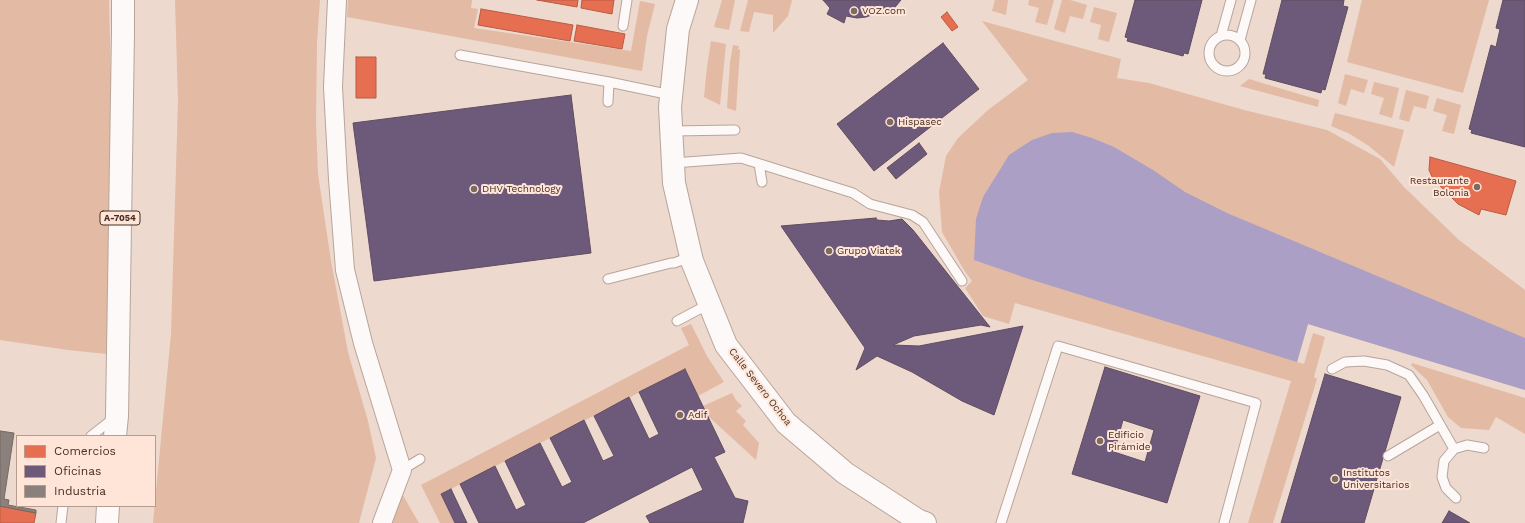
<!DOCTYPE html>
<html>
<head>
<meta charset="utf-8">
<style>
  body { margin:0 }
  #map { position:relative; width:1525px; height:523px; overflow:hidden; background:#edd9ce; font-family:"Work Sans",sans-serif }
  canvas { display:block }
  .legend { position:absolute; left:16px; top:435px; width:140px; height:72px; box-sizing:border-box; background:#fee5d8; border:1px solid #b49c8f; margin:0; padding:5px 7px; list-style:none; font-size:12px; color:#462e21 }
  .legend li { display:flex; align-items:center; gap:8px; height:20px }
  .legend b { width:20px; border:1px solid #b49c8f }
</style>
</head>
<body>
<div id="map">
<canvas width="1525" height="523"></canvas>
<ul class="legend">
<li><b style="height:11px;background:#e76f51"></b>Comercios</li>
<li><b style="height:11px;background:#6d597a"></b>Oficinas</li>
<li><b style="height:11px;background:#8a817c"></b>Industria</li>
</ul>
</div>
<script>
const ctx = document.querySelector('canvas').getContext('2d');
ctx.lineJoin = 'round';
function paint(path, color) {
  ctx.fillStyle = color;
  ctx.fill(path, 'evenodd');
}
function toPath(rows) {
  const path = new Path2D();
  for (const r of rows) {
    if (r.length === 3) {
      path.moveTo(r[0] + r[2], r[1]);
      path.arc(r[0], r[1], r[2], 0, 2 * Math.PI);
      continue;
    }
    path.moveTo(r[0], r[1]);
    for (let i = 2; i < r.length; i += 2) path.lineTo(r[i], r[i + 1]);
  }
  return path;
}
function trace(path, color, width, dash) {
  ctx.strokeStyle = color;
  ctx.lineWidth = width;
  ctx.lineCap = dash ? 'butt' : 'round';
  ctx.setLineDash(dash || []);
  ctx.stroke(path);
}
function label(font, color, halo, rows, align = 'center') {
  ctx.font = font + ' "Work Sans",sans-serif';
  ctx.lineWidth = 4;
  ctx.setLineDash([]);
  ctx.textBaseline = 'middle';
  ctx.strokeStyle = halo;
  ctx.fillStyle = color;
  for (const [text, x, y, turn = 0] of rows) {
    ctx.save();
    ctx.translate(x, y);
    ctx.rotate((+turn || 0) * Math.PI / 180);
    ctx.textAlign = isNaN(turn) ? turn : align;
    if (halo) ctx.strokeText(text, 0, 0);
    ctx.fillText(text, 0, 0);
    ctx.restore();
  }
}
paint(toPath([
  [0,0,109,0,112,128,107,354,68,350,0,340],
  [175,0,320,0,317,43,316,123,318,174,331,261,348,352,368,421,376,458,359,523,153,523,171,334,178,101],
  [348,0,472,0,471,8,478,9,474,28,631,51,640,1,655,4,647,36,642,71,347,17],
  [722,0,735,0,729,30,714,27],
  [748,0,792,0,788,16,773,33,773,15,754,12,749,32,740,31],
  [995,0,1008,0,1006,15,992,11],
  [1029,0,1054,0,1047,25,1035,22,1039,8,1028,5],
  [1062,0,1070,0,1087,5,1083,19,1070,16,1065,33,1054,29],
  [1362,0,1489,0,1463,93,1347,62],
  [1094,7,1117,13,1109,42,1098,39,1101,25,1090,22],
  [982,21,1121,59,1117,78,1149,83,1244,110,1327,130,1380,159,1404,187,1459,240,1525,290,1525,390,1308,324,1297,362,1304,364,1313,333,1325,337,1314,377,1317,379,1273,523,1248,523,1291,381,1015,303,1009,324,983,316,965,288,972,281,964,270,942,232,939,192,946,156,958,138,988,110,1028,80],
  [711,41,726,44,720,105,704,97,707,67],
  [733,45,739,46,738,49,740,50,736,111,727,108,730,62],
  [1345,74,1368,80,1364,93,1351,89,1346,106,1338,103],
  [1249,79,1319,100,1318,107,1240,86],
  [1374,82,1399,88,1392,118,1379,114,1384,98,1371,94],
  [1406,90,1429,96,1426,109,1414,106,1409,122,1399,119],
  [1437,98,1461,105,1454,134,1442,131,1447,115,1433,111],
  [1335,113,1404,130,1394,167,1369,146,1348,133,1331,126],
  [691,324,707,356,724,382,698,396,685,369,441,494,455,523,440,523,421,485,689,345,681,328],
  [1412,363,1525,398,1525,434,1496,417,1489,430,1461,428,1448,417,1427,380,1411,365],
  [732,393,736,400,742,406,736,411,746,421,743,425,759,443,756,460,708,416,703,406],
  [401,492,419,523,390,523]
]), '#e3baa4');
paint(toPath([
  [1072,132,1092,138,1114,147,1153,170,1185,192,1227,213,1525,338,1525,390,1308,324,1297,362,1029,279,974,260,976,219,983,197,1009,155,1032,140,1052,133]
]), '#ab9fc5');
const shops = toPath([
  [537,0,578,0,577,7,537,0],
  [582,0,614,0,612,14,581,8,582,0],
  [481,9,573,25,570,41,478,25,481,9],
  [947,12,958,27,952,31,941,17,947,12],
  [577,25,625,34,622,49,574,41,577,25],
  [356,57,376,57,376,98,356,98,356,57],
  [1430,157,1516,181,1506,215,1481,209,1479,215,1458,204,1433,179,1429,170,1430,157],
  [0,506,36,513,34,523,0,523,0,506]
]);
paint(shops, '#e76f51');
trace(shops, '#b75c43', 1);
const offices = toPath([
  [823,0,901,0,891,12,886,7,877,13,866,17,857,18,846,16,844,23,827,14,830,8,823,0],
  [1135,0,1202,0,1188,54,1184,53,1183,56,1127,41,1128,38,1125,37,1135,0],
  [1282,0,1344,0,1343,6,1348,7,1325,90,1322,89,1321,93,1265,78,1266,74,1263,74,1282,0],
  [1503,0,1525,0,1525,147,1471,133,1472,130,1469,129,1491,45,1496,47,1500,29,1496,28,1503,0],
  [943,43,979,89,874,171,837,124,943,43],
  [571,95,591,253,374,281,353,123,571,95],
  [919,143,927,154,896,179,887,168,919,143],
  [876,218,877,220,889,221,902,219,913,230,990,327,981,325,914,336,893,345,919,346,1023,326,994,415,962,401,912,372,877,356,856,370,865,348,781,226,876,218],
  [1105,367,1200,396,1167,503,1072,474,1105,367],
  [1123,420,1154,430,1145,462,1114,452,1123,420],
  [685,369,725,452,714,457,735,498,748,501,743,523,650,523,646,516,703,490,692,467,583,523,479,523,460,484,495,466,516,510,526,505,505,461,540,443,562,487,572,482,550,438,584,420,603,461,614,456,594,416,629,397,649,439,659,434,639,392,685,369],
  [1325,374,1401,397,1364,523,1281,523,1325,374],
  [451,489,467,523,455,523,441,494,451,489],
  [1449,511,1470,523,1442,523,1449,511]
]);
paint(offices, '#6d597a');
trace(offices, '#614c5f', 1);
const industry = toPath([
  [0,431,14,433,4,499,9,500,8,505,36,510,36,513,0,506,0,431]
]);
paint(industry, '#8a817c');
trace(industry, '#766861', 1);
const lane = toPath([
  [623,26,627,0],
  [1227,53,18],
  [1221,36,1231,0],
  [1240,40,1251,0],
  [460,55,609,82,671,95],
  [608,102,609,82],
  [671,131,735,130],
  [673,163,741,158,853,193,870,204,912,215,923,222,962,281],
  [759,164,762,182],
  [608,279,671,263,674,263,690,257],
  [677,321,709,304],
  [1332,369,1345,362,1364,361,1387,365,1409,375,1423,395,1454,449],
  [91,436,114,418],
  [1388,456,1440,425],
  [402,470,420,459],
  [1456,498,1446,488,1442,477,1444,461,1454,449,1467,445,1484,448],
  [61,523,63,506],
  [1001,523,1058,346,1256,403,1224,523]
]);
const street = toPath([
  [337,0,333,87,338,179,345,270,363,343,402,470,382,523]
]);
const secondary = toPath([
  [687,0,678,29,670,107,674,183,692,261,726,345,786,423,845,473,919,521,925,523]
]);
const primary = toPath([
  [115,436,117,416,123,32,123,0],
  [107,523,108,506]
]);
trace(lane, '#b8a59a', 11);
trace(street, '#b8a59a', 20);
trace(secondary, '#b8a59a', 24);
trace(primary, '#b8a59a', 24);
trace(lane, '#fcf9f8', 9);
trace(street, '#fcf9f8', 18);
trace(secondary, '#fcf9f8', 22);
trace(primary, '#fcf9f8', 22);
for (const [x, y, r, color] of [
  [854,11,4,"#806a5e"],
  [890,122,4,"#806a5e"],
  [1477,187,4,"#806a5e"],
  [474,189,4,"#806a5e"],
  [829,251,4,"#806a5e"],
  [680,415,4,"#806a5e"],
  [1100,441,4,"#806a5e"],
  [1335,479,4,"#806a5e"]
]) {
  const dot = new Path2D();
  dot.arc(x, y, r, 0, 2 * Math.PI);
  ctx.fillStyle = color;
  ctx.fill(dot);
  trace(dot, '#fee5d8', 1.5);
}
for (const [x, y, w] of [
  [120,218,40]
]) {
  const box = new Path2D();
  box.roundRect(x - w / 2, y - 7, w, 14, 3);
  ctx.fillStyle = '#fee5d8';
  ctx.fill(box);
  trace(box, '#462e21', 1);
}
label('bold 9px', '#462e21', null, [
  ["A-7054",120,218]
]);
label('10px', '#462e21', '#fee5d8', [
  ["VOZ.com",862,11],
  ["Hispasec",898,122],
  ["Restaurante",1469,181,"right"],
  ["Bolonia",1469,193,"right"],
  ["DHV Technology",482,189],
  ["Grupo Viatek",837,251],
  ["Adif",688,415],
  ["Edificio",1108,435],
  ["Pirámide",1108,447],
  ["Institutos",1343,473],
  ["Universitarios",1343,485]
], 'left');
label('10px', '#462e21', '#fee5d8', [
  ["Calle Severo Ochoa",760,387,52]
]);
</script>
</body>
</html>
